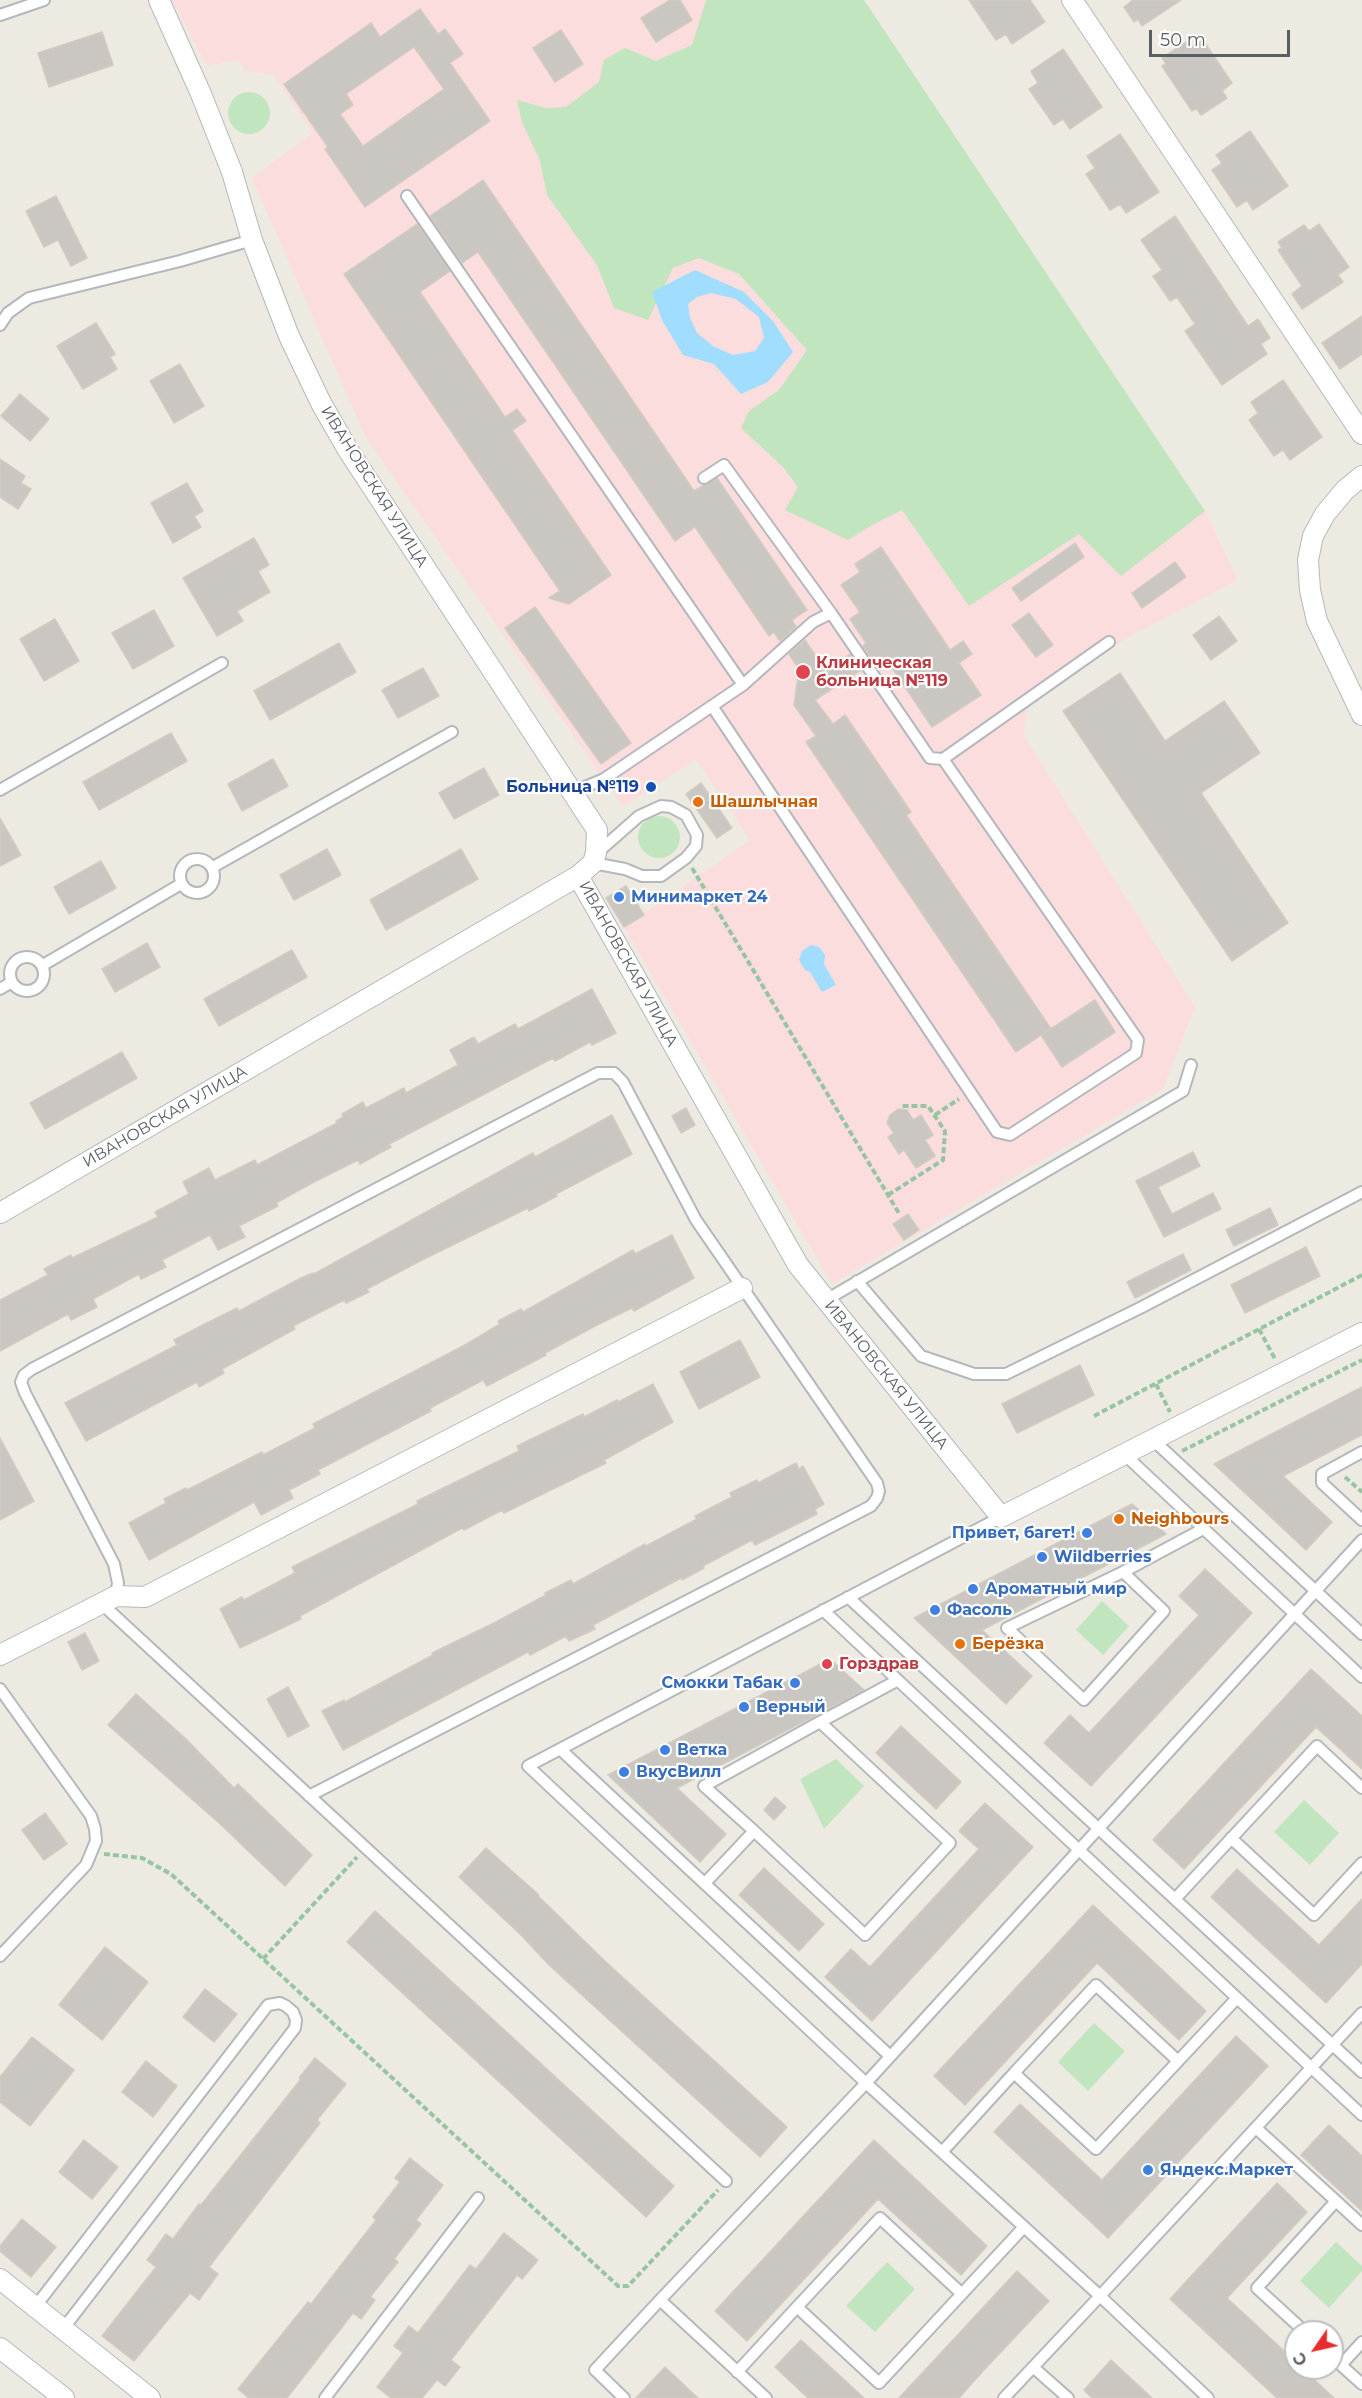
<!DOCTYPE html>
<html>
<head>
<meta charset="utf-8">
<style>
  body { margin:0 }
  #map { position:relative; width:1362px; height:2398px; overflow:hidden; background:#edeae2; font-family:Montserrat,sans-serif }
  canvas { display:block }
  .north { position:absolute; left:1284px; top:2320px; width:60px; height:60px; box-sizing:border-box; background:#fff; border:2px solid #bdbfc0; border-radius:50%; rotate:236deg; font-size:16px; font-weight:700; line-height:24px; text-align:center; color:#5a5e62 }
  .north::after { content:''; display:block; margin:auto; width:21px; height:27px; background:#e72d2d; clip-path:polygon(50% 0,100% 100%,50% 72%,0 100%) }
  .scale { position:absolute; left:1149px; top:30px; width:141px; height:27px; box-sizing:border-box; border:3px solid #5a5e62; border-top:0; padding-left:8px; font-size:18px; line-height:21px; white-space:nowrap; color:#5a5e62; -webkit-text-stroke:4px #fff; paint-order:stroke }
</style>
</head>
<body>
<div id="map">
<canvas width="1362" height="2398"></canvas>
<div class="north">С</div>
<div class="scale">50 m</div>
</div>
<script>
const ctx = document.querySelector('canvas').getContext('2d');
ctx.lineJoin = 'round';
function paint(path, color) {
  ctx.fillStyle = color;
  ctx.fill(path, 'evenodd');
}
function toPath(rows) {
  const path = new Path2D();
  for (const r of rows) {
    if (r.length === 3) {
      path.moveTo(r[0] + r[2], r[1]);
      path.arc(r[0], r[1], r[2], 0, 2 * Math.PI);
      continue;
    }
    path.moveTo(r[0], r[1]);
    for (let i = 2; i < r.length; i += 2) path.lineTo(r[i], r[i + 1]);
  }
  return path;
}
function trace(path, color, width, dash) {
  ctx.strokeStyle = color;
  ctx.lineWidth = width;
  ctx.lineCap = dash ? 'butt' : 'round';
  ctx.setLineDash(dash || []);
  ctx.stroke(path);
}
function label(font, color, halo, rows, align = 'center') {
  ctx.font = font + ' Montserrat,sans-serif';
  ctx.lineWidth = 4.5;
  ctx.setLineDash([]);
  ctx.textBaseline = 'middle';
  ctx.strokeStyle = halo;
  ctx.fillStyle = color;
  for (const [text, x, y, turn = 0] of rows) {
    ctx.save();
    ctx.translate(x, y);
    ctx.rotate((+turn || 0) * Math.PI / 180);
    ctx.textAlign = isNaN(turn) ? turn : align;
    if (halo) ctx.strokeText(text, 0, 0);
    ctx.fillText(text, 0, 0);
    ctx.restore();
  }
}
paint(toPath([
  [172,0,864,0,1205,511,1238,580,1128,637,1027,707,1024,736,1195,1007,1163,1089,832,1284,624,927,750,840,696,759,623,807,365,436,252,178,313,133,273,75,246,71,238,60,207,66]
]), '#fbdddd');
paint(toPath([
  [706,0,864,0,1205,511,1121,576,1079,534,969,606,902,510,872,525,848,540,785,510,798,487,783,467,741,428,749,411,779,390,807,350,739,274,699,258,673,268,648,320,614,308,597,265,547,195,540,161,522,122,517,100,546,108,566,107,599,82,604,60,625,48,656,61,692,45],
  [249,113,21],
  [659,837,21],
  [1102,1601,1129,1626,1103,1655,1076,1630],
  [836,1759,864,1786,824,1829,800,1779],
  [1304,1800,1339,1833,1310,1865,1274,1832],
  [1094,2023,1125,2051,1088,2091,1058,2062],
  [1336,2242,1362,2266,1362,2271,1329,2308,1300,2281],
  [887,2262,915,2289,875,2332,846,2306]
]), '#c1e5be');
paint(toPath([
  [695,270,744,292,773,321,793,352,768,382,741,394,714,364,683,355,662,320,652,292],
  [711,293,736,299,759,317,764,338,755,351,733,355,713,346,697,333,690,318,688,304,697,297],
  [811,945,819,947,825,955,824,964,836,985,822,992,810,972,805,970,799,960,802,951]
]), '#a0ddfe');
const building = toPath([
  [670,0,680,0,692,20,656,42,641,18,670,0],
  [969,0,1030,0,1045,22,1012,44,1006,34,996,40,969,0],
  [1133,0,1181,0,1142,26,1138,19,1134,22,1124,7,1133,0],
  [420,9,438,34,445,29,463,54,450,63,490,121,365,207,325,149,328,147,284,84,371,23,380,37,420,9],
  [414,47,444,89,363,146,340,114,353,105,346,94,414,47],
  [561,30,583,64,555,82,533,48,561,30],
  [102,32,113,65,49,87,38,53,102,32],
  [1203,40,1232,83,1222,91,1227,98,1201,115,1196,108,1192,111,1162,66,1166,64,1162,58,1188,41,1192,47,1203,40],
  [1063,49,1102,107,1070,129,1063,119,1054,125,1029,89,1038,83,1031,71,1063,49],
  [1250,131,1288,186,1253,210,1247,200,1237,207,1212,170,1222,163,1216,155,1250,131],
  [1120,134,1159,192,1126,213,1120,204,1110,210,1086,174,1095,168,1087,156,1120,134],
  [483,180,694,491,717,478,807,610,792,620,796,627,780,641,774,632,769,636,695,527,675,541,478,252,462,263,430,216,483,180],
  [56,196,87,258,71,266,58,240,44,247,26,211,56,196],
  [1175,216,1248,326,1258,319,1270,338,1261,344,1267,354,1222,385,1185,331,1195,324,1177,297,1170,301,1153,276,1162,270,1141,240,1175,216],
  [417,224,450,271,420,292,505,417,517,409,526,421,512,430,611,575,569,604,549,598,560,591,344,274,417,224],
  [1319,224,1349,267,1338,275,1343,282,1302,309,1292,294,1302,286,1278,250,1282,248,1278,242,1304,225,1309,231,1319,224],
  [1362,316,1362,354,1340,369,1322,343,1362,316],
  [96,323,115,354,110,357,117,369,83,389,57,346,96,323],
  [180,364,204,406,174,423,150,381,180,364],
  [1283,380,1322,437,1290,460,1283,450,1274,456,1249,420,1258,413,1251,402,1283,380],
  [20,394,49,419,30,441,1,416,20,394],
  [0,459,25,476,21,483,31,489,18,509,0,497,0,459],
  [187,483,203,511,194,516,201,527,173,543,151,503,187,483],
  [254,538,269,565,258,571,270,592,237,611,243,621,217,636,183,578,254,538],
  [1075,543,1084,557,1021,601,1012,588,1075,543],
  [881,547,950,650,963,641,972,654,959,663,981,695,932,727,886,659,878,664,875,660,873,661,863,646,866,643,850,619,860,612,841,585,860,572,855,564,881,547],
  [1175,562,1186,577,1142,608,1132,593,1175,562],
  [535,607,631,743,601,764,505,628,535,607],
  [154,610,174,646,133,669,112,633,154,610],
  [1029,613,1053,645,1036,657,1012,625,1029,613],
  [1219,616,1237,641,1211,660,1193,635,1219,616],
  [55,619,79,661,44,681,20,639,55,619],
  [805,640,826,671,850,654,861,670,815,700,833,724,845,715,911,812,906,815,1051,1029,1043,1034,1095,1000,1115,1032,1062,1067,1041,1035,1016,1052,806,742,816,736,794,705,799,669,789,654,805,640],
  [339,643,356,672,270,720,254,691,339,643],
  [423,668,439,696,398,718,382,690,423,668],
  [1120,673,1165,741,1224,701,1260,753,1201,793,1288,923,1232,961,1063,711,1120,673],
  [171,733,187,761,99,810,83,782,171,733],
  [273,759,288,786,242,811,228,784,273,759],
  [484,768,499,795,454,819,439,793,484,768],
  [701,783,732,828,717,838,686,794,701,783],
  [0,818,21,855,0,866,0,818],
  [327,849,341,875,294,900,280,875,327,849],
  [461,849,478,879,386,930,370,900,461,849],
  [101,861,116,888,69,914,54,887,101,861],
  [626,886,644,915,624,927,606,898,626,886],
  [147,943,160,967,115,992,102,969,147,943],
  [292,950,307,977,219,1026,204,999,292,950],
  [592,989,616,1033,592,1045,590,1042,555,1061,553,1058,389,1144,391,1147,360,1164,358,1160,312,1183,276,1203,278,1206,239,1226,245,1237,218,1250,210,1235,162,1260,166,1267,141,1279,139,1274,93,1299,97,1307,71,1320,68,1314,0,1351,0,1300,48,1275,44,1269,71,1255,72,1258,158,1217,155,1212,189,1194,183,1182,209,1168,215,1180,255,1160,257,1165,337,1123,336,1121,343,1117,342,1114,363,1102,366,1108,404,1088,406,1093,458,1065,450,1050,474,1037,478,1044,515,1024,518,1029,592,989],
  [122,1052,137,1078,45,1129,30,1103,122,1052],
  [686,1108,695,1125,681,1133,672,1116,686,1108],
  [898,1109,907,1110,913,1120,921,1115,933,1135,925,1140,935,1156,916,1168,904,1150,899,1154,888,1137,894,1133,887,1123,890,1115,898,1109],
  [612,1115,632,1154,556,1194,557,1196,529,1211,528,1208,420,1261,367,1289,369,1292,346,1303,344,1300,293,1326,295,1329,222,1369,224,1373,199,1387,197,1382,86,1441,65,1403,177,1345,174,1340,199,1327,237,1308,239,1311,301,1278,313,1273,314,1274,533,1153,535,1157,612,1115],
  [1193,1152,1200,1166,1158,1187,1172,1214,1213,1193,1221,1209,1164,1237,1136,1181,1193,1152],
  [1270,1208,1278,1225,1234,1246,1226,1230,1270,1208],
  [908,1214,919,1230,904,1240,893,1224,908,1214],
  [672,1235,694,1278,634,1311,632,1308,597,1325,545,1353,546,1355,487,1386,483,1380,430,1408,431,1411,318,1470,320,1474,289,1490,293,1498,261,1515,254,1502,149,1560,129,1523,166,1503,164,1499,186,1488,187,1490,262,1452,263,1455,315,1428,313,1424,465,1345,500,1324,498,1321,521,1309,523,1312,633,1250,635,1254,672,1235],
  [1306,1247,1320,1276,1245,1313,1231,1285,1306,1247],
  [1183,1254,1191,1270,1135,1298,1127,1282,1183,1254],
  [740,1340,760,1377,699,1409,680,1372,740,1340],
  [1080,1365,1094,1395,1017,1433,1002,1404,1080,1365],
  [653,1384,673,1422,604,1460,606,1463,504,1513,502,1510,464,1530,462,1528,300,1616,301,1619,240,1648,220,1609,242,1597,244,1600,295,1573,292,1567,418,1504,417,1501,519,1451,517,1446,583,1414,584,1417,617,1400,618,1402,653,1384],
  [1362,1387,1362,1435,1283,1476,1332,1522,1306,1550,1214,1464,1362,1387],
  [0,1438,34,1501,0,1520,0,1438],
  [796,1463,799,1469,803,1466,824,1504,815,1509,817,1514,755,1545,752,1540,703,1566,704,1568,682,1580,681,1578,593,1625,595,1629,569,1641,566,1636,530,1655,528,1652,343,1750,322,1711,344,1700,345,1702,433,1655,432,1653,494,1623,546,1595,545,1593,571,1580,573,1584,645,1544,646,1546,697,1519,695,1516,732,1497,730,1493,757,1480,758,1483,796,1463],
  [1132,1504,1166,1534,982,1630,1032,1676,1006,1704,914,1618,1132,1504],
  [1205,1569,1252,1613,1091,1786,1044,1743,1070,1715,1089,1733,1199,1615,1179,1596,1205,1569],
  [85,1633,99,1661,82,1670,68,1642,85,1633],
  [830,1659,864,1690,677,1788,726,1834,700,1862,608,1775,830,1659],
  [1311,1669,1362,1716,1362,1769,1316,1727,1184,1869,1153,1840,1311,1669],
  [288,1687,309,1726,288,1737,267,1699,288,1687],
  [136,1694,186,1739,234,1788,238,1784,312,1855,285,1886,219,1823,108,1725,136,1694],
  [901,1726,961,1782,936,1809,876,1753,901,1726],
  [775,1797,786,1807,774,1820,764,1810,775,1797],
  [985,1803,1033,1847,872,2021,825,1977,851,1949,870,1967,979,1849,959,1831,985,1803],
  [45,1813,67,1844,44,1860,22,1830,45,1813],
  [486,1848,539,1895,538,1896,607,1963,787,2127,760,2157,549,1965,520,1934,459,1877,486,1848],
  [764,1868,824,1924,799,1951,739,1895,764,1868],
  [1237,1869,1319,1945,1362,1899,1362,1964,1326,2003,1211,1897,1237,1869],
  [1093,1905,1206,2011,1179,2040,1097,1963,965,2105,934,2076,1093,1905],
  [375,1911,674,2186,646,2217,347,1942,375,1911],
  [105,1947,148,1982,102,2040,59,2005,105,1947],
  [205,1989,237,2014,214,2042,183,2017,205,1989],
  [1236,2036,1268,2066,1108,2238,994,2132,1020,2104,1102,2180,1236,2036],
  [32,2037,74,2070,30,2126,0,2102,0,2077,32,2037],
  [315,2058,346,2084,317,2120,320,2123,209,2267,218,2274,199,2300,190,2293,134,2361,102,2336,156,2267,147,2260,166,2234,173,2239,199,2204,201,2205,301,2079,299,2078,315,2058],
  [146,2061,177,2086,153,2117,122,2092,146,2061],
  [1329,2125,1362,2156,1362,2211,1301,2155,1329,2125],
  [84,2140,118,2167,92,2199,59,2172,84,2140],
  [874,2140,987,2246,961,2275,878,2199,747,2341,715,2311,874,2140],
  [410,2158,443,2185,416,2220,421,2224,394,2259,398,2262,370,2297,375,2300,361,2319,353,2313,287,2398,249,2398,238,2389,308,2302,311,2304,376,2220,373,2217,400,2182,395,2178,410,2158],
  [1277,2183,1307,2212,1227,2298,1296,2362,1296,2368,1302,2368,1334,2398,1277,2398,1170,2299,1277,2183],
  [22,2219,56,2247,31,2277,0,2251,0,2246,22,2219],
  [504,2233,538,2260,522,2279,517,2275,451,2360,460,2367,445,2386,437,2380,422,2398,391,2398,377,2387,403,2353,394,2346,409,2326,418,2333,470,2265,476,2269,504,2233],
  [1017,2271,1049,2301,983,2371,959,2398,899,2398,1017,2271],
  [801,2340,864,2398,808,2398,775,2367,801,2340],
  [1111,2360,1152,2398,1092,2398,1084,2390,1111,2360],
  [665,2367,698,2398,636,2398,665,2367]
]);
paint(building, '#cac6c1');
trace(building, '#d1cbc0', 1.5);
const service = toPath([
  [0,15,44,0],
  [407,196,743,685,604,779,573,792],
  [0,325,8,313,29,298,180,261,252,240],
  [704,478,724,465,831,613,930,758,943,759],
  [743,685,813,622,831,613],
  [712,706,997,1132,1010,1135,1136,1053,1138,1040,943,759,1109,642],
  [0,790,222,663],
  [197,876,17],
  [593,863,625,869,642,876,661,876,686,858,696,846,697,835,686,815,671,807,661,806,639,816,597,853],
  [213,867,452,732],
  [27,974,17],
  [43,965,181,884],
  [0,989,12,982],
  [857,1281,921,1356,974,1374,1006,1374,1142,1307,1362,1192],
  [826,1300,1183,1091,1191,1065],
  [1152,1439,1362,1634],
  [1362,1452,1322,1474,1322,1483,1362,1520],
  [1124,1454,1362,1677],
  [1001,1517,528,1766,866,2083,1362,1540],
  [1123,1572,1164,1611,1084,1700,1007,1628,1123,1572,1203,1529],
  [116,1596,118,1583,114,1564,25,1393,21,1382,24,1375,32,1369,598,1073,614,1073,623,1082,696,1220,877,1483,879,1491,877,1498,871,1506,309,1796],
  [848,1597,1362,2072],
  [101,1603,726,2181],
  [823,1610,1362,2115],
  [0,1689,91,1816,95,1829,96,1841,86,1865,0,1956],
  [560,1749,890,2056],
  [754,1831,704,1786,820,1722],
  [1231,1838,1314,1915,1362,1863],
  [705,1883,754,1831,865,1935,950,1843,820,1722,898,1680],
  [1175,1899,1317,1746,1362,1788],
  [1014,2073,1096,1985,1178,2061],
  [1256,2128,1336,2201,1257,2288,1305,2332],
  [942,2152,1014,2073,1096,2149,1237,1998],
  [1336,2201,1362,2225],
  [35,2307,268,2005,280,2003,286,2006,293,2012,296,2020,295,2028,63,2329],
  [797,2307,880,2218,962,2294],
  [1332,2357,1362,2384],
  [1341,2365,1362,2342],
  [1033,2367,1068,2398],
  [737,2372,797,2307,879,2383,1024,2227],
  [325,2398,478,2198],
  [624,2398,595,2370,660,2300],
  [766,2398,660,2300,866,2083,1100,2296,1004,2398],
  [1208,2398,1100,2296,1362,2013]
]);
const minor = toPath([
  [1072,0,1362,434],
  [1362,476,1345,490,1325,514,1313,536,1308,560,1310,590,1317,621,1362,715],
  [578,876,798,1265,1001,1517,1362,1333],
  [0,1213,578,876,593,863,596,853,597,830,348,450,321,403,289,336,252,240,232,172,201,94,159,0],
  [0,1655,116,1596,145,1597,742,1288],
  [0,2279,150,2398],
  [0,2348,64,2398]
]);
trace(service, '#b4b8bc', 14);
trace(minor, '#b4b8bc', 22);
trace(toPath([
  [692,868,900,1215],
  [935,1115,959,1099],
  [888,1195,943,1160,945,1131,928,1106,901,1106],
  [1259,1329,1275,1359],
  [1156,1384,1170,1412],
  [1094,1416,1362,1275],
  [1182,1451,1362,1360],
  [1345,1477,1362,1492],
  [104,1854,142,1858,171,1874,618,2286,628,2286,718,2190],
  [263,1959,357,1857]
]), '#97c5a1', 4, [6, 3]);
trace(service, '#fff', 10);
trace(minor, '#fff', 20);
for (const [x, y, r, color] of [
  [803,672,8,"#e0444e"],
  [651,787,6,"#1a4fb4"],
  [698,802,6,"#e8710a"],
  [619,897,6,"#3f7fe0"],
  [1119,1519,6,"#e8710a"],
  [1087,1533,6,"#3f7fe0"],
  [1042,1557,6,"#3f7fe0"],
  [973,1589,6,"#3f7fe0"],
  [935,1610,6,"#3f7fe0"],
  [960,1644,6,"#e8710a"],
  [827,1664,6,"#e0444e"],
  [795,1683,6,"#3f7fe0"],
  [744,1707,6,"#3f7fe0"],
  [665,1750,6,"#3f7fe0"],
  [624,1772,6,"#3f7fe0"],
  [1148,2170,6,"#3f7fe0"]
]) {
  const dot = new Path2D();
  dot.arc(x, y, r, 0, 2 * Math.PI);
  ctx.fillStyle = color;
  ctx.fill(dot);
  trace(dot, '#fff', 2);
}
label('16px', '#5a5e62', '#fff', [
  ["ИВАНОВСКАЯ УЛИЦА",374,487,58],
  ["ИВАНОВСКАЯ УЛИЦА",628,964,61],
  ["ИВАНОВСКАЯ УЛИЦА",165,1117,-30],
  ["ИВАНОВСКАЯ УЛИЦА",886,1375,51]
]);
label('bold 16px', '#be3a42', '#fff', [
  ["Клиническая",816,663],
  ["больница №119",816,681],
  ["Горздрав",839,1664]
], 'left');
label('bold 16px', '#164399', '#fff', [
  ["Больница №119",639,787]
], 'right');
label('bold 16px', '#c56008', '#fff', [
  ["Шашлычная",710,802],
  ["Neighbours",1131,1519],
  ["Берёзка",972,1644]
], 'left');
label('bold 16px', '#366cbe', '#fff', [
  ["Минимаркет 24",631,897],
  ["Привет, багет!",1075,1533,"right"],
  ["Wildberries",1054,1557],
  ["Ароматный мир",985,1589],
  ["Фасоль",947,1610],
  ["Смокки Табак",783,1683,"right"],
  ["Верный",756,1707],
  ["Ветка",677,1750],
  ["ВкусВилл",636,1772],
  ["Яндекс.Маркет",1160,2170]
], 'left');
</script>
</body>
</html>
